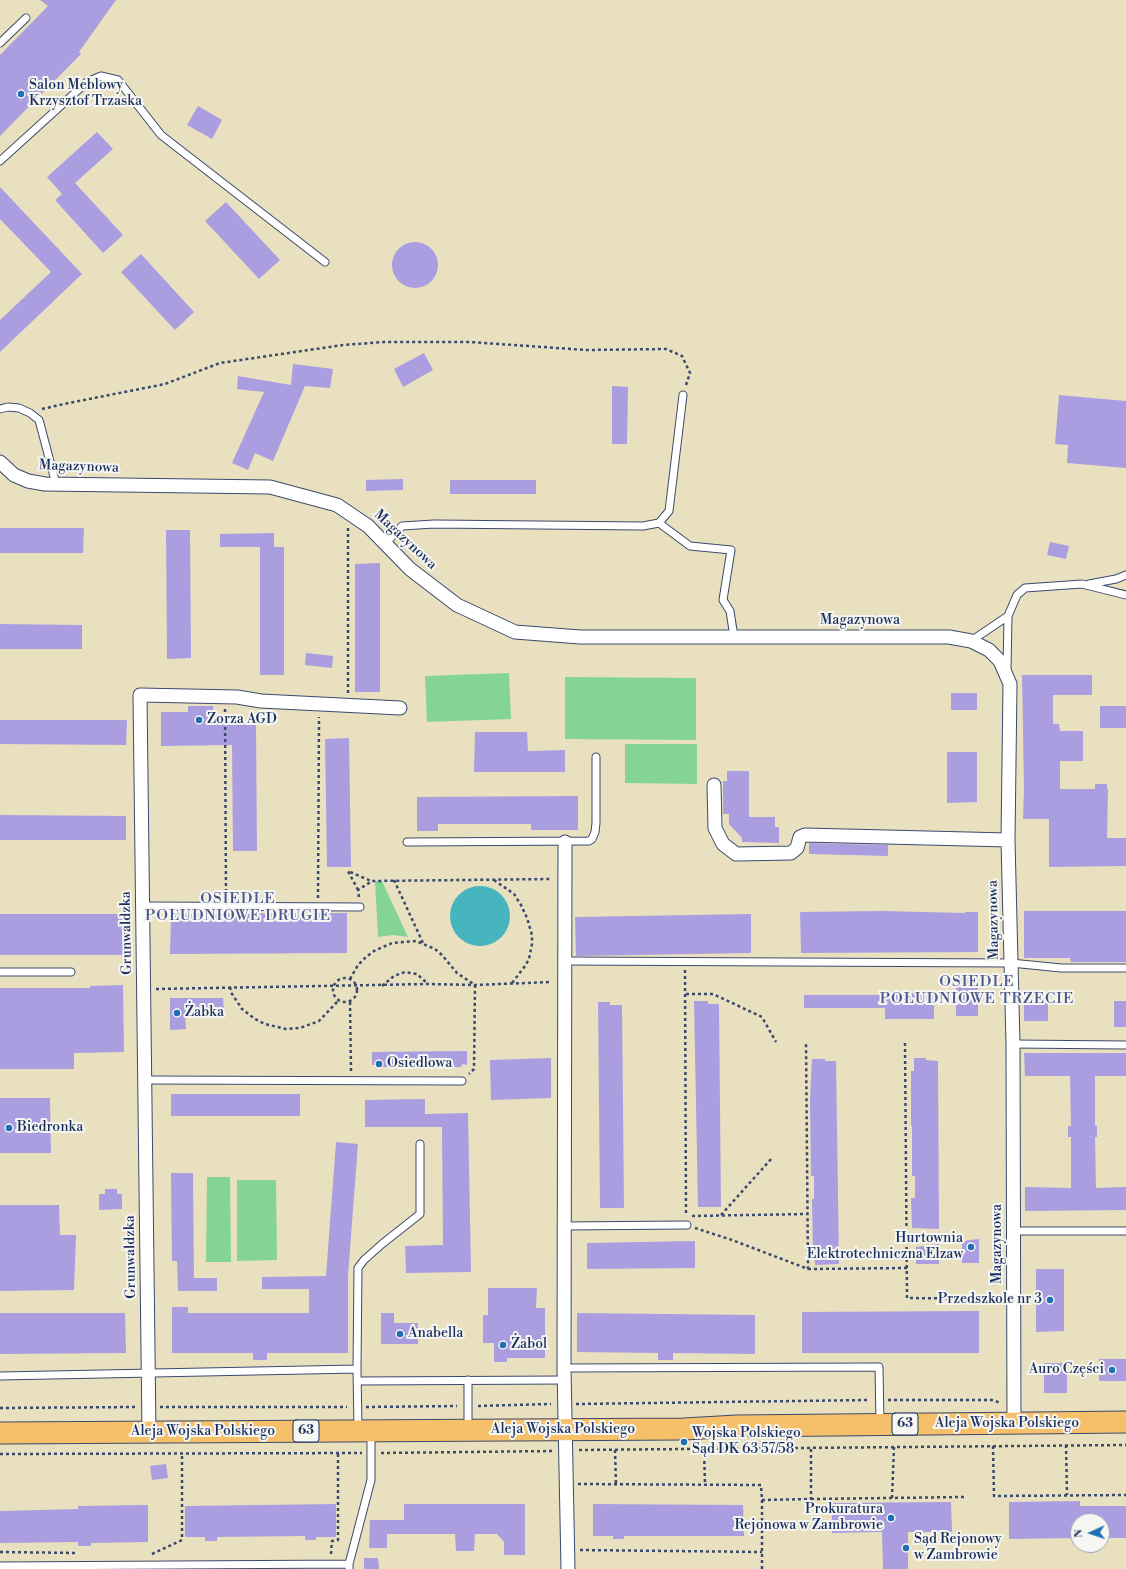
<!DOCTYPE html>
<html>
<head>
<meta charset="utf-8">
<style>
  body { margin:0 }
  #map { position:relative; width:1126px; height:1569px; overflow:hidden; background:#e9e0bf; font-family:"Libre Bodoni",serif }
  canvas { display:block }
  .north { position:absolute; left:1070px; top:1513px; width:40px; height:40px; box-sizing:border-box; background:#f6f6f2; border:1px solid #9ea6b7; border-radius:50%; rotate:267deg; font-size:11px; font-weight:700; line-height:16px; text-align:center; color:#1b2f5e }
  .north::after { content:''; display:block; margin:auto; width:14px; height:18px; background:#1f6fb2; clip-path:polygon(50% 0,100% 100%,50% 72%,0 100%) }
</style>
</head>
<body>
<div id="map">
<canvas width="1126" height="1569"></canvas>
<div class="north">N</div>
</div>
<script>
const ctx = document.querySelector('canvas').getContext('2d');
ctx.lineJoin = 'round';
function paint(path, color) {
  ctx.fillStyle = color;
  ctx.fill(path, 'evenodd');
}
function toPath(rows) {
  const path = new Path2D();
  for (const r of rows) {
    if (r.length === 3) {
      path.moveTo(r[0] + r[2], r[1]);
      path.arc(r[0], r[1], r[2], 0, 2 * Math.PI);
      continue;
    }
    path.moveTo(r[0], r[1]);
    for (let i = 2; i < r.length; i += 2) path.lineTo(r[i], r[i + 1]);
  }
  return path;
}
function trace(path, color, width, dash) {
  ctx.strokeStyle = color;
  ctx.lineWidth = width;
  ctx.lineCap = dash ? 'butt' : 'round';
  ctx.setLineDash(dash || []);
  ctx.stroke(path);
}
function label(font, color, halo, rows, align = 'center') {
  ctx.font = font + ' "Libre Bodoni",serif';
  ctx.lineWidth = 4;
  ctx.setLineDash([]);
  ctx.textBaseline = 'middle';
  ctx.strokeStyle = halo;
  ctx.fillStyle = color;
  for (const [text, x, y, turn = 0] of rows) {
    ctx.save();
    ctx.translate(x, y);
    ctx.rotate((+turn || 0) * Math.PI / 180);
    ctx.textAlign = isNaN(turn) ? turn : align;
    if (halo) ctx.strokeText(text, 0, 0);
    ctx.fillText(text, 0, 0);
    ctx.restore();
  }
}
paint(toPath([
  [509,673,511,719,427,722,425,676],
  [565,677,696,678,696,740,565,739],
  [625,744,697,744,697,784,625,783],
  [375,881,382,881,408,937,393,935,378,937],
  [207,1177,230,1177,231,1262,206,1262],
  [237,1180,276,1180,277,1260,237,1261]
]), '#84d595');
paint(toPath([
  [480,916,30]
]), '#46b5bf');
paint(toPath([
  [40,0,116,0,79,52,81,54,0,136,0,55,48,6],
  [198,106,222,120,212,139,187,125],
  [97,132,113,149,75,183,123,235,103,253,55,200,62,194,47,177],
  [0,187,82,274,0,352,0,320,51,272,0,219],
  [226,202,280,260,259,279,205,221],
  [415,265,23],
  [141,254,194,312,175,330,121,272],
  [424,353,433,370,403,387,394,369],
  [293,364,333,369,330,388,305,386,273,461,255,453,248,470,232,463,264,392,237,389,238,376,291,385],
  [612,386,628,387,627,444,612,444],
  [1059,395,1126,401,1126,468,1067,463,1068,445,1055,444],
  [403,479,403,490,366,491,366,480],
  [450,480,536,480,536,494,450,494],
  [0,528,84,528,83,553,0,553],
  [166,530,190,530,191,658,167,659],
  [274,533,274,547,284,547,284,675,260,675,260,547,220,547,220,534],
  [1050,542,1069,546,1066,559,1047,555],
  [380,563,380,692,355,692,355,564],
  [0,624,82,625,82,649,0,649],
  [306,653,333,656,332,668,305,665],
  [1022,675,1092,675,1092,695,1053,695,1053,724,1059,724,1060,731,1083,731,1083,761,1060,761,1060,789,1095,789,1095,784,1107,784,1107,789,1108,789,1107,838,1126,838,1126,866,1049,867,1049,819,1023,819,1024,789],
  [951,693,977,693,977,710,951,710],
  [188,706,213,706,213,722,256,721,257,851,233,851,232,745,161,746,161,712,188,712],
  [1100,706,1126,706,1126,728,1100,728],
  [0,720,127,720,126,745,0,744],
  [475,732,527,732,528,751,565,750,565,772,474,772],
  [349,738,351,867,327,867,325,739],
  [947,752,977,752,977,802,947,803],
  [727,771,749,771,749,817,775,817,775,827,779,827,779,843,742,842,742,838,729,824,729,814,723,814,723,781,727,781],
  [578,796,578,830,531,830,531,824,438,824,438,831,417,831,417,797],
  [0,815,126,816,126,840,0,840],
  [809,843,888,845,888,856,809,854],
  [882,911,965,913,965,912,978,912,978,952,801,953,800,912],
  [1024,911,1126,911,1126,962,1071,962,1070,958,1024,958],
  [347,913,347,953,170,954,171,914],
  [0,914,125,914,124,955,0,955],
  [751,914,751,953,576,956,575,917],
  [956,978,972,978,972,986,978,986,978,1016,956,1016],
  [123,985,124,1052,74,1053,74,1069,0,1069,0,988,90,988,90,986],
  [885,993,934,993,934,1019,885,1019,885,1008,804,1008,804,995,885,995],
  [170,998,223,998,224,1012,185,1012,186,1029,170,1030],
  [694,1001,708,1001,708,1004,719,1004,721,1207,698,1207],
  [1114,1001,1126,1001,1126,1027,1114,1027],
  [598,1002,610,1002,610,1005,622,1005,624,1208,600,1208],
  [1048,1002,1048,1021,1024,1021,1024,1003],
  [467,1051,467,1065,462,1064,461,1067,377,1067,376,1065,372,1065,372,1052],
  [1024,1053,1126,1053,1126,1076,1095,1076,1095,1126,1097,1126,1097,1137,1095,1137,1096,1188,1126,1187,1126,1210,1025,1211,1025,1187,1071,1188,1071,1137,1068,1137,1068,1126,1071,1126,1070,1076,1025,1076],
  [551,1058,551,1098,491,1100,490,1060],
  [914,1058,926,1058,926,1060,938,1061,939,1229,912,1228,911,1198,915,1198,915,1176,912,1176,912,1126,911,1126,911,1071,914,1071],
  [812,1059,825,1059,825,1061,836,1061,839,1264,815,1265,815,1254,813,1254,812,1199,814,1199,814,1176,811,1176,810,1098],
  [171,1094,300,1094,300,1116,171,1116],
  [0,1098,50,1098,51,1153,0,1153],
  [425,1099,425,1114,468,1113,471,1272,406,1273,405,1246,443,1245,442,1127,365,1127,365,1100],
  [336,1142,358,1144,348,1275,348,1353,267,1353,267,1360,253,1360,253,1353,172,1353,172,1307,188,1307,188,1313,309,1313,309,1289,262,1289,262,1277,326,1276],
  [171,1173,193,1173,194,1278,217,1278,217,1291,178,1291,177,1261,172,1261],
  [105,1189,117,1189,117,1194,122,1194,122,1209,99,1210,99,1194,105,1194],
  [0,1205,59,1205,60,1235,76,1235,74,1290,0,1291],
  [979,1239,979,1263,962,1263,962,1241],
  [695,1241,695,1268,587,1269,587,1243],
  [939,1244,939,1264,916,1264,916,1247],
  [1036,1269,1064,1269,1064,1331,1036,1332],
  [488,1288,537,1288,536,1308,545,1308,545,1358,507,1358,507,1362,494,1362,494,1343,483,1343,483,1315,488,1315],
  [979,1311,979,1353,802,1353,802,1312],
  [0,1313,125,1313,126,1353,0,1354],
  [381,1313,394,1313,394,1323,418,1323,418,1344,381,1344],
  [577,1313,755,1315,755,1354,673,1353,673,1360,658,1360,658,1353,577,1352],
  [1099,1359,1126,1359,1126,1381,1099,1381],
  [1044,1363,1067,1363,1067,1393,1044,1393],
  [166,1464,168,1478,152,1480,150,1466],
  [1080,1501,1080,1506,1126,1506,1126,1538,1102,1538,1102,1521,1078,1521,1078,1538,1009,1539,1009,1502],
  [951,1502,952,1532,908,1532,908,1569,883,1569,882,1532,832,1533,832,1503],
  [336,1504,336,1537,316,1537,316,1540,305,1540,305,1536,217,1537,217,1541,205,1541,205,1537,185,1537,185,1506],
  [404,1504,525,1504,525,1555,504,1555,504,1542,497,1534,475,1534,474,1551,456,1551,455,1534,387,1534,387,1548,369,1548,370,1520,404,1520],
  [593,1504,743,1505,744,1536,624,1536,624,1539,613,1539,613,1536,593,1536],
  [148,1505,148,1542,91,1543,91,1546,78,1546,78,1542,0,1543,0,1511,78,1509,78,1506],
  [364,1558,378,1558,379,1569,364,1569]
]), '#aa9ee0');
const lane = toPath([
  [0,43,26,18],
  [0,161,87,82,101,76,118,80,161,135,325,262],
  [0,409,8,407,19,408,30,413,39,420,56,484],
  [659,523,690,546,731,550,723,600,730,611,734,637],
  [385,544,402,526,434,524,643,526,659,523,669,511,683,395],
  [1089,584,1116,579,1126,575],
  [971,641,1008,616],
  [1007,670,1008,616,1017,595,1025,588,1082,584,1126,595],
  [407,842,589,841,592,839,595,832,596,823,596,757],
  [143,906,360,907],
  [565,961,1011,963,1061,968,1126,968],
  [0,972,71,972],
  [1013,1044,1126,1045],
  [145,1080,462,1081],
  [563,1226,687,1225],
  [1015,1231,1126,1231],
  [564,1368,879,1367,880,1423],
  [0,1376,357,1369],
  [468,1380,468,1428],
  [357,1381,565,1380],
  [358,1429,357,1369,358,1268,364,1260,382,1244,420,1214,420,1144],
  [0,1566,349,1564],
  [349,1569,349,1564,371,1480,371,1432]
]);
const street = toPath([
  [0,462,14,475,28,481,45,484,270,487,337,505,368,526,410,569,457,605,515,632,580,637,949,637,971,641,989,650,1000,661,1010,684,1008,840,1013,1044,1014,1424],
  [714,785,715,828,723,844,736,854,791,853,797,848,800,837,805,835,1008,840],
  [565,842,564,1368,568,1569],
  [149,1432,140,695,237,697,261,701,400,708]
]);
const primary = toPath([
  [0,1433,684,1429,737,1426,1126,1422]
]);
trace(lane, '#3a4a6d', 9);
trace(street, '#3a4a6d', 15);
trace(primary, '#3a4a6d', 23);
trace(toPath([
  [42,409,64,404,165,384,220,363,343,345,384,342,470,342,586,350,666,349,682,356,690,373,686,385],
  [348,528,348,693],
  [225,709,226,898],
  [394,880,423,943],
  [494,880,514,894,521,905,527,918,532,935,532,944,529,959,525,966,512,983],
  [358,890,348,871,371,881],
  [359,897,358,890,372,881,552,879],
  [318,898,319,717],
  [685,970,686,1215],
  [345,990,12],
  [350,979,358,965,366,957,374,951,392,943,416,941,435,949,442,955,457,973,475,985,474,1069,469,1074],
  [382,986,394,976,405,972,417,974,428,984],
  [230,987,232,994,242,1009,255,1019,265,1024,286,1029,300,1028,319,1021,338,1001],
  [156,989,428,984,475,985,551,982],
  [686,994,713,994,762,1017,776,1042],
  [350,1002,351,1071],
  [905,1043,907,1298,1002,1299],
  [721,1215,772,1158],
  [692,1216,807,1214],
  [695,1228,732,1240,808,1269,806,1042],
  [808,1269,907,1268],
  [888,1400,992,1400,1001,1403],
  [576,1404,869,1400],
  [478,1406,551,1404],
  [160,1407,347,1407],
  [366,1407,457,1406],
  [0,1408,135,1407],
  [1066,1445,1067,1495],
  [993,1446,994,1496,1126,1495],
  [704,1449,705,1484],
  [579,1450,1126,1445],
  [615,1450,616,1485],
  [381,1453,554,1451],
  [0,1454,362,1453],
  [578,1484,761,1485,762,1500,811,1499,811,1448],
  [892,1498,894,1447],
  [811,1499,964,1497],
  [762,1500,762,1569],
  [580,1550,762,1552],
  [0,1552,77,1553],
  [152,1554,182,1540,182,1453],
  [331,1554,332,1541,338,1540,338,1453]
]), '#3a4a6d', 2.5, [3, 3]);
trace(lane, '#fff', 7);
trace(street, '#fff', 13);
trace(primary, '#f6c06b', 21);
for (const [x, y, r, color] of [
  [21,94,4,"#1f6fb2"],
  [199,720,4,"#1f6fb2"],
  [177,1013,4,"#1f6fb2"],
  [379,1064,4,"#1f6fb2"],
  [9,1128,4,"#1f6fb2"],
  [971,1247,4,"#1f6fb2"],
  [1050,1300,4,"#1f6fb2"],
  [400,1334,4,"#1f6fb2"],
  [503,1345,4,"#1f6fb2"],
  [1112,1370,4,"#1f6fb2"],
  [684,1442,4,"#1f6fb2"],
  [891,1518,4,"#1f6fb2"],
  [906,1548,4,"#1f6fb2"]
]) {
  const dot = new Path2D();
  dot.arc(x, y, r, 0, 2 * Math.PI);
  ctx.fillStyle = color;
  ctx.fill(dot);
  trace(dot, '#f6f6f2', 1.5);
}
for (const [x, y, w] of [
  [905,1424,26],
  [306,1431,26]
]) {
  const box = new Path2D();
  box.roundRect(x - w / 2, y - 11, w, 22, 3);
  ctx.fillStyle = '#f6f6f2';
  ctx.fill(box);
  trace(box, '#1b2f5e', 1);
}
label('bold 13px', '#1b2f5e', null, [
  ["63",905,1424],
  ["63",306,1431]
]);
label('14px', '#1b2f5e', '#f6f6f2', [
  ["Salon Meblowy",29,86],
  ["Krzysztof Trzaska",29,102],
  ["Zorza AGD",207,720],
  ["Żabka",185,1013],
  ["Osiedlowa",387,1064],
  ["Biedronka",17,1128],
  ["Hurtownia",963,1239,"right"],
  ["Elektrotechniczna Elzaw",963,1255,"right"],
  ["Przedszkole nr 3",1042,1300,"right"],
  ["Anabella",408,1334],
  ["Żabol",511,1345],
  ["Auro Części",1104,1370,"right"],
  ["Wojska Polskiego",692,1434],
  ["Sąd DK 63 57/58",692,1450],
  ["Prokuratura",883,1510,"right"],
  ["Rejonowa w Zambrowie",883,1526,"right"],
  ["Sąd Rejonowy",914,1540],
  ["w Zambrowie",914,1556]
], 'left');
label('14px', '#1b2f5e', '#f6f6f2', [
  ["Magazynowa",79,467,2],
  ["Magazynowa",405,540,43],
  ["Magazynowa",860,621],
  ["Magazynowa",994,920,-91],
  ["Grunwaldzka",127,933,-91],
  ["Magazynowa",998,1244,-90],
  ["Grunwaldzka",131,1257,-91],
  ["Aleja Wojska Polskiego",1007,1424],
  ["Aleja Wojska Polskiego",563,1430],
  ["Aleja Wojska Polskiego",203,1432]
]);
ctx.letterSpacing = '1px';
label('15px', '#4d568c', '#f6f6f2', [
  ["OSIEDLE",238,899],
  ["POŁUDNIOWE DRUGIE",238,916],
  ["OSIEDLE",977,982],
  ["POŁUDNIOWE TRZECIE",977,999]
]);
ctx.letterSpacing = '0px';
</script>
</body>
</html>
